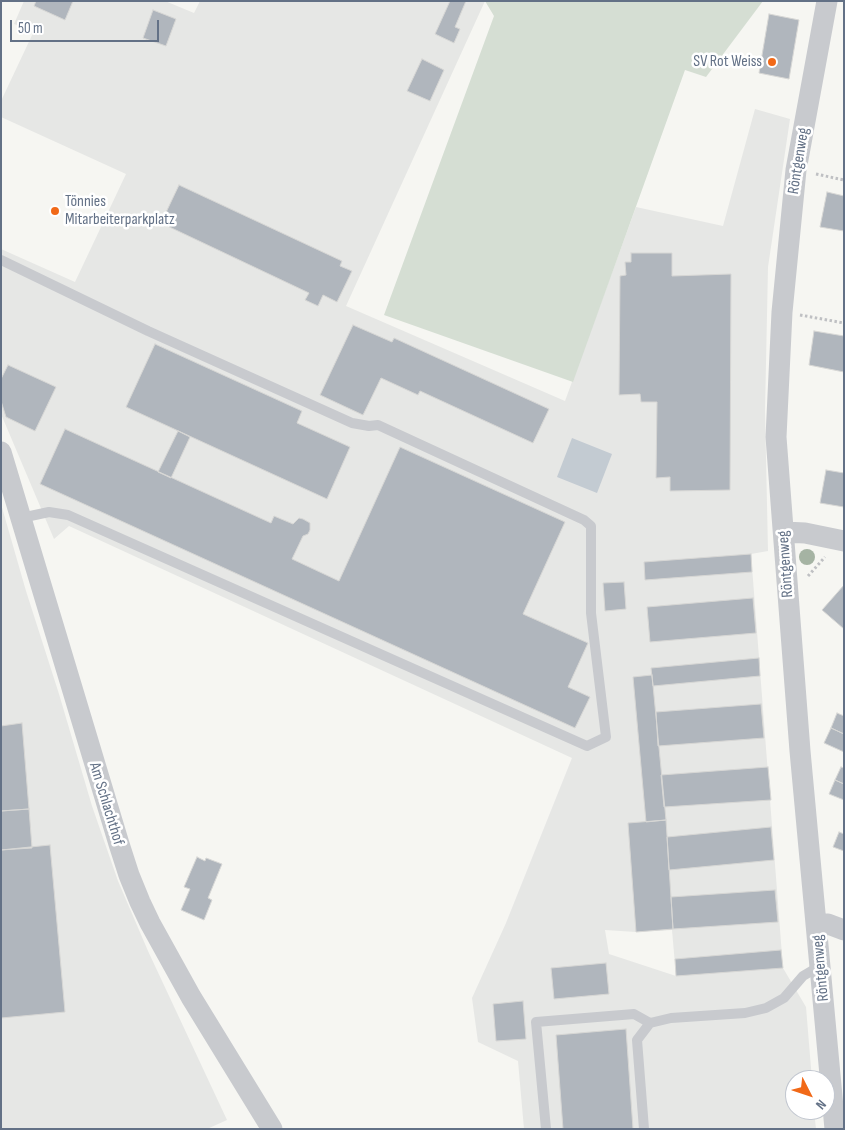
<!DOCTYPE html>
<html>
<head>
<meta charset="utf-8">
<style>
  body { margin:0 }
  #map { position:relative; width:845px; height:1130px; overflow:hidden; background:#f6f6f2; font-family:"Sofia Sans Condensed",sans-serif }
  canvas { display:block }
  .frame { position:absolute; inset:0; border:2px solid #637186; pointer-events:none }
  .north { position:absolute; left:785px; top:1070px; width:50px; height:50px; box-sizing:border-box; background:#fff; border:1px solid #c1c6cf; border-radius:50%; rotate:131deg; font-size:14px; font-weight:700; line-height:20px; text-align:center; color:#637186 }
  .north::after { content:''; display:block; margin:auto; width:18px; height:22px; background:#f16918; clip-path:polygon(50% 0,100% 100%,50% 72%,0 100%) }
  .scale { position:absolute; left:10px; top:20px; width:149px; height:22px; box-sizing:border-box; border:2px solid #637186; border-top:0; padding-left:6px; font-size:15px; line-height:18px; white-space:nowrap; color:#637186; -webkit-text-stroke:4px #fff; paint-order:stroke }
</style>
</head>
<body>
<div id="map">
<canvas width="845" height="1130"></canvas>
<div class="frame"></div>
<div class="north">N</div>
<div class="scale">50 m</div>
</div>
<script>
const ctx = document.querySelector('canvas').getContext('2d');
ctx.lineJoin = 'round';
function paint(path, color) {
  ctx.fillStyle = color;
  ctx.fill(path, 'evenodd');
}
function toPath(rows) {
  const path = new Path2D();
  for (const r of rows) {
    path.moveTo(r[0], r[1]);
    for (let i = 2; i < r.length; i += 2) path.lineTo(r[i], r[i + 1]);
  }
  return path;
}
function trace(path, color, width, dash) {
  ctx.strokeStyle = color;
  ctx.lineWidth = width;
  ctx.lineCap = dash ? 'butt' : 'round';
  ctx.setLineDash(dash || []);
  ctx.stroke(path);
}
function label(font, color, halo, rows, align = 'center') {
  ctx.font = font + ' "Sofia Sans Condensed",sans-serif';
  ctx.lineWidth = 5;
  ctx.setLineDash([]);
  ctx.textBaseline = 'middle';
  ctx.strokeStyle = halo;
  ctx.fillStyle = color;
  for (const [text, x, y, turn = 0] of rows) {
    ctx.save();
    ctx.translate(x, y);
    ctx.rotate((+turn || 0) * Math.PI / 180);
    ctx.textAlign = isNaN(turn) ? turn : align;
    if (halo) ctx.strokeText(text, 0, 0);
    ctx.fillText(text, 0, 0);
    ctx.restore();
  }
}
paint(toPath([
  [24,1,165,1,194,13,200,1,485,1,346,306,565,401,636,207,723,226,755,109,790,119,768,267,765,411,768,551,751,554,783,968,806,1007,812,1080,795,1080,795,1110,814,1110,816,1129,524,1129,518,1061,478,1042,472,998,506,923,572,758,69,526,54,539,1,414,1,249,75,282,126,174,1,117,1,101,34,31,14,24],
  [605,930,636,932,672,930,676,976,609,954],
  [1,504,26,591,59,694,92,806,118,881,148,951,227,1120,207,1129,1,1129]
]), '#e6e7e5');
paint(toPath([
  [485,1,763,1,706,77,685,70,573,382,384,315,494,16]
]), '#d5ded3');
paint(toPath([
  [572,438,612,454,597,493,557,477]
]), '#c3cbd2');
const building = toPath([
  [36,1,73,1,65,20,34,6,36,1],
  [450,1,466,1,455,27,460,29,454,43,435,34,450,1],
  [153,10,176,19,166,46,143,38,153,10],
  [769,14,799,20,789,79,759,73,769,14],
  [422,59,444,70,430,101,407,91,422,59],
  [179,185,342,261,340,266,352,271,337,302,323,295,318,306,305,300,309,293,161,223,179,185],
  [827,192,844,196,844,231,820,227,827,192],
  [631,253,672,253,672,276,731,274,730,490,670,491,670,477,656,478,657,402,641,402,640,394,619,395,620,276,626,275,625,262,631,262,631,253],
  [353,325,392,342,394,338,549,409,533,443,420,391,418,395,381,378,363,415,320,395,353,325],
  [814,331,844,336,844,372,809,365,814,331],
  [155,344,302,411,297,423,350,447,327,499,126,407,155,344],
  [8,365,56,387,35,431,6,417,1,401,1,379,8,365],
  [65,429,271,523,274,516,293,524,299,518,303,519,310,523,310,530,308,534,303,536,292,559,339,581,400,447,565,522,523,614,588,643,568,687,590,697,575,728,40,484,65,429],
  [178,431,190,437,171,478,158,472,178,431],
  [826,470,844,473,844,507,820,503,826,470],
  [751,554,752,572,645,580,644,562,751,554],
  [624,582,626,609,605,611,603,583,624,582],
  [844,585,844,629,822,610,844,585],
  [753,598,756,633,650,642,647,607,753,598],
  [759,658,760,676,653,686,651,668,759,658],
  [652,675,666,820,646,822,633,677,652,675],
  [761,704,764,738,658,746,656,712,761,704],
  [837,713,844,716,844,734,831,728,837,713],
  [22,723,29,809,1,811,1,726,22,723],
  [831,728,844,734,844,752,824,743,831,728],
  [768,767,771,800,664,807,661,775,768,767],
  [841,767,844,768,844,784,835,780,841,767],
  [835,780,844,784,844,800,829,794,835,780],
  [29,809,32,848,1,850,1,811,29,809],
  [666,820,673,929,636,932,628,823,666,820],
  [771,827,774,860,669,870,667,837,771,827],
  [839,832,844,834,844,851,833,847,839,832],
  [50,845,65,1012,1,1018,1,850,50,845],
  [197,857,205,861,206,858,222,864,208,898,212,900,204,920,181,910,190,889,184,887,197,857],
  [775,890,778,922,673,929,671,897,775,890],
  [781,950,783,968,676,976,675,959,781,950],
  [606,963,609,994,554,999,551,968,606,963],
  [523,1001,526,1039,496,1041,493,1004,523,1001],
  [626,1029,633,1129,563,1129,556,1035,626,1029]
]);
paint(building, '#b0b6bd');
trace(building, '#d7d7d5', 1);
trace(toPath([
  [816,174,844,180],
  [800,315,844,323],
  [808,576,825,557]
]), '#bfc0c3', 3, [2.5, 2.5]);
trace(toPath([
  [1,260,148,331,352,423,369,426,378,425,584,520,591,526,591,613,606,737,587,746,68,515,49,512,21,518],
  [546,1129,536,1022,634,1014,650,1023],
  [644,1129,637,1040,650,1023,671,1018,745,1013,766,1008,784,998,803,976,820,966]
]), '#c8cace', 10);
trace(toPath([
  [827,1,796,170,782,312,776,437,800,751,835,1129],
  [1,452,119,844,129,875,140,902,150,923,191,997,272,1129],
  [784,532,805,533,844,541],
  [817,925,828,924,844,930]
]), '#c8cace', 21);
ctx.fillStyle = '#a5b3a3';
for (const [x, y] of [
  [807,557]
]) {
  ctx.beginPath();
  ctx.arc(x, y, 8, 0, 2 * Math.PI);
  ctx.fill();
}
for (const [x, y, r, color] of [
  [772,62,5,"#f16918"],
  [55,211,5,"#f16918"]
]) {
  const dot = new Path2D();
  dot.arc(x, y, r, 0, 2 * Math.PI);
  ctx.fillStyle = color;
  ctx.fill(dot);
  trace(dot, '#fff', 2);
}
label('16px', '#637186', '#fff', [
  ["SV Rot Weiss",762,62],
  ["Tönnies",65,202,"left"],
  ["Mitarbeiterparkplatz",65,220,"left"]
], 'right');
label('16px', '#637186', '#fff', [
  ["Röntgenweg",799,161,-81],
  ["Röntgenweg",786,564,-94],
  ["Am Schlachthof",106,804,73],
  ["Röntgenweg",821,968,-95]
]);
</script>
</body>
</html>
